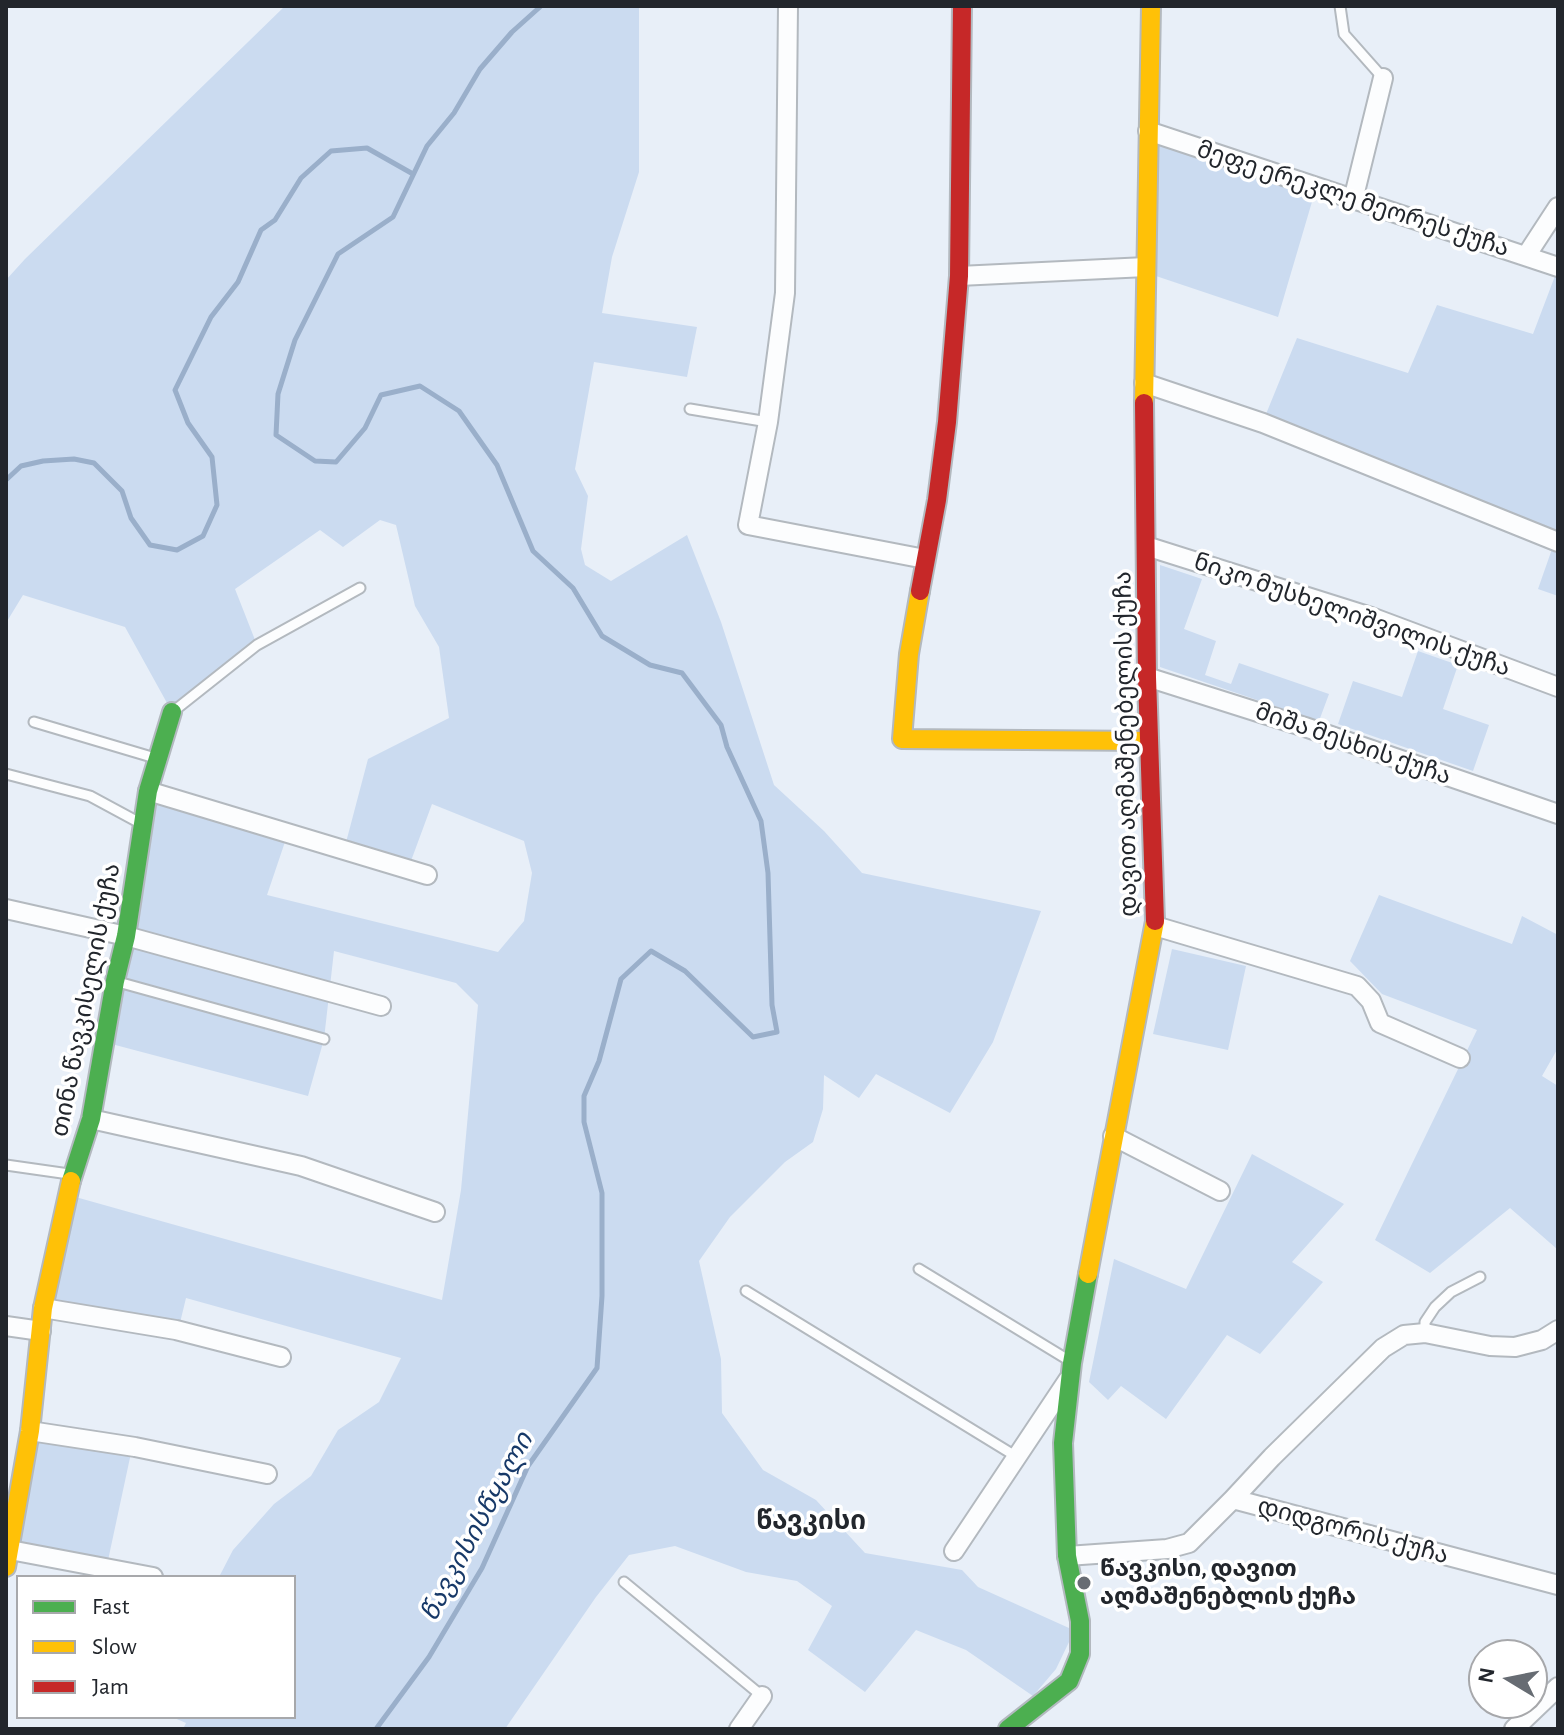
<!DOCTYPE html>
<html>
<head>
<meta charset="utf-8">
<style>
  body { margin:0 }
  #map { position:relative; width:1564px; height:1735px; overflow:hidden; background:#e8eff8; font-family:"Alegreya Sans",sans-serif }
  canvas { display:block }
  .frame { position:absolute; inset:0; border:8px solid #22262c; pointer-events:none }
  .legend { position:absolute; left:16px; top:1575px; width:280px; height:144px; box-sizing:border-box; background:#fff; border:2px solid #a7a8ab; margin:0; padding:10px 14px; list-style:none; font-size:24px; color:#22262c }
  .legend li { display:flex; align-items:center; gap:16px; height:40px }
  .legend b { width:40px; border:2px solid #a7a8ab }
  .north { position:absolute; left:1468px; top:1639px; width:80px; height:80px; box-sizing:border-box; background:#fff; border:2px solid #a7a8ab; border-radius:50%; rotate:280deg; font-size:22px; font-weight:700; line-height:32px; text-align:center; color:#22262c }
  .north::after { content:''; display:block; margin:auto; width:28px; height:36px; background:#676c73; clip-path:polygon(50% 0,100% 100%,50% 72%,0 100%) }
</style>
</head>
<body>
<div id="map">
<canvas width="1564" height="1735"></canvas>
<div class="frame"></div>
<ul class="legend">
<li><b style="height:10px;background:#4caf50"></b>Fast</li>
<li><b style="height:10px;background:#ffc107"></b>Slow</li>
<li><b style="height:10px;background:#c62828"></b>Jam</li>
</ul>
<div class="north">N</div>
</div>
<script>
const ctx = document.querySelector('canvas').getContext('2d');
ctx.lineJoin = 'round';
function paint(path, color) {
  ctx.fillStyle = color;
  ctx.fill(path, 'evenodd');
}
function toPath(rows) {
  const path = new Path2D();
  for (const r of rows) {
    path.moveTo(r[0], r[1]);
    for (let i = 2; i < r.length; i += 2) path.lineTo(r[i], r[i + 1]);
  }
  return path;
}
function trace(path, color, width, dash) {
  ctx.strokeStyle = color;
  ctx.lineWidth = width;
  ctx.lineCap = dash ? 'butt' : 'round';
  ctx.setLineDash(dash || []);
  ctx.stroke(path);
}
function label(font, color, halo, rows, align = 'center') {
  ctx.font = font + ' "Alegreya Sans","Noto Sans Georgian",sans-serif';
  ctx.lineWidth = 7;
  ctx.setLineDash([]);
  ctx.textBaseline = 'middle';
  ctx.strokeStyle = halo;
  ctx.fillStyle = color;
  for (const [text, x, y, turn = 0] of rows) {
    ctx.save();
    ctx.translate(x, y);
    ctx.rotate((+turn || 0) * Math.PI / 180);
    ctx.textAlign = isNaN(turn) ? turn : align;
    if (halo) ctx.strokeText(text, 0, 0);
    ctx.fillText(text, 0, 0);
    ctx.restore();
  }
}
paint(toPath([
  [285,6,639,6,639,172,612,257,602,313,697,327,687,377,594,362,575,469,588,496,581,549,585,565,611,581,687,535,721,622,774,785,824,831,862,873,1041,911,993,1042,950,1113,876,1074,859,1098,824,1075,823,1109,813,1142,785,1162,730,1217,699,1261,721,1359,722,1413,763,1470,816,1500,865,1553,962,1570,978,1587,1069,1628,1069,1642,1056,1669,1033,1696,966,1650,916,1630,865,1692,808,1650,832,1606,797,1581,746,1572,675,1546,629,1555,596,1597,505,1729,183,1729,186,1723,172,1717,294,1717,294,1577,219,1577,233,1550,274,1504,311,1476,338,1430,379,1402,401,1358,186,1298,179,1327,50,1306,72,1196,442,1300,461,1190,478,1005,456,983,334,951,324,1039,308,1096,104,1042,148,791,288,833,267,895,498,952,524,921,532,873,524,841,432,804,408,869,344,850,368,759,449,718,439,647,415,606,396,525,380,520,343,547,320,530,235,589,257,645,172,712,125,627,23,595,6,623,6,280,25,259],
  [1155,142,1314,195,1278,317,1153,275],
  [1555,276,1558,277,1558,536,1264,419,1297,338,1408,373,1437,305,1533,334],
  [1552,549,1558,552,1558,596,1538,589],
  [1160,565,1202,579,1184,629,1216,641,1205,675,1231,684,1239,663,1329,694,1319,721,1160,667],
  [1418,651,1458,665,1443,709,1489,725,1473,771,1338,724,1353,681,1402,697],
  [1379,895,1512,944,1522,916,1558,935,1558,1048,1542,1076,1558,1086,1557,1249,1510,1208,1430,1273,1375,1240,1477,1030,1382,994,1350,961],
  [1172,949,1246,966,1228,1050,1153,1034],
  [1252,1154,1344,1204,1292,1262,1323,1282,1260,1354,1227,1335,1166,1419,1121,1386,1108,1400,1089,1382,1114,1259,1186,1289],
  [35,1438,131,1453,107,1565,16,1548]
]), '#cbdbf0');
trace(toPath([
  [6,480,21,466,43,461,74,459,94,463,122,491,131,518,150,545,177,550,203,536,217,505,212,457,188,423,175,390,211,317,238,282,261,230,275,220,301,178,331,151,367,148,413,174],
  [376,1729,429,1657,482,1568,528,1466,597,1368,602,1296,602,1193,584,1122,584,1096,599,1061,621,979,651,951,685,971,753,1037,777,1032,772,1005,768,873,761,821,727,747,721,725,682,673,650,665,602,636,573,588,533,551,497,465,459,411,420,386,381,395,365,428,336,462,315,461,276,435,278,394,295,340,338,254,393,217,427,146,454,113,480,69,512,32,541,6]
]), '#9aafca', 5);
const lane = toPath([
  [1340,6,1344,34,1383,78],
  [690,409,768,422],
  [175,710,257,645,360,588],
  [34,722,155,758],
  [6,774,90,796,140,823],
  [118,982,324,1039],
  [6,1165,69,1174],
  [919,1269,1070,1361],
  [746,1291,1017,1457],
  [1425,1333,1425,1322,1435,1307,1451,1292,1480,1277],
  [624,1582,762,1696]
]);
const street = toPath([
  [788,6,785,293,768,422,748,525,925,559],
  [1148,131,1558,267],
  [1353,200,1383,78],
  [1526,256,1558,207],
  [959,276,1146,267],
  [1144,383,1263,423,1558,542],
  [1146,546,1371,617,1558,687],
  [1147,677,1305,727,1558,814],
  [148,791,427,875],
  [6,909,126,936,381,1006],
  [1155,926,1357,986,1371,1001,1380,1023,1460,1058],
  [91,1119,301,1166,435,1212],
  [1113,1136,1220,1191],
  [43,1308,176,1330,281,1357],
  [6,1326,41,1331],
  [30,1431,135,1447,267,1474],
  [1233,1499,1272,1457,1383,1348,1404,1335,1425,1333,1490,1346,1515,1347,1542,1340,1558,1330],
  [10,1550,153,1577],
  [954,1551,1068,1380],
  [1067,1556,1167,1549,1189,1543,1233,1499,1558,1585],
  [739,1729,762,1696],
  [1514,1729,1558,1687]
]);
const fast = toPath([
  [71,1181,91,1119,115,981,126,936,148,791,172,712],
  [1008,1729,1069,1681,1080,1654,1080,1621,1067,1556,1063,1443,1072,1363,1088,1274]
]);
const slow = toPath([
  [1144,403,1151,6],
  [920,591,909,654,902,739,1149,741],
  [1088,1274,1155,921],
  [6,1567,30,1431,43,1308,71,1181]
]);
const jam = toPath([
  [1144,403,1147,677,1155,921],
  [920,591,937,500,947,422,959,276,962,6]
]);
trace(lane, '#b3b9bf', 13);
trace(street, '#b3b9bf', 22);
trace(fast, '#b3b9bf', 22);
trace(slow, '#b3b9bf', 22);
trace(jam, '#b3b9bf', 22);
trace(lane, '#fcfdfe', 9);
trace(street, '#fcfdfe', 18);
trace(fast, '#4caf50', 18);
trace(slow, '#ffc107', 18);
trace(jam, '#c62828', 18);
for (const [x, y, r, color] of [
  [1084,1583,8,"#676c73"]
]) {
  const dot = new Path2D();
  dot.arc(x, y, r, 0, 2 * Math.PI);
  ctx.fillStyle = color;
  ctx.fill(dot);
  trace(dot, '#fff', 3);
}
label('24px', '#22262c', '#fff', [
  ["მეფე ერეკლე მეორეს ქუჩა",1353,199,18],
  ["ნიკო მუსხელიშვილის ქუჩა",1352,615,19],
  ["დავით აღმაშენებელის ქუჩა",1126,744,-91],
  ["მიშა მესხის ქუჩა",1353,744,19],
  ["თინა წავკისელის ქუჩა",86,1000,-79],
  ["დიდგორის ქუჩა",1353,1531,15]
]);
label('bold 24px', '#22262c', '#fff', [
  ["წავკისი, დავით",1100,1569],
  ["აღმაშენებლის ქუჩა",1100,1597]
], 'left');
label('bold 26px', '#22262c', '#fff', [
  ["წავკისი",811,1521]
]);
label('italic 26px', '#173968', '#fff', [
  ["წავკისისწყალი",477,1527,-62]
]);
</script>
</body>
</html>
